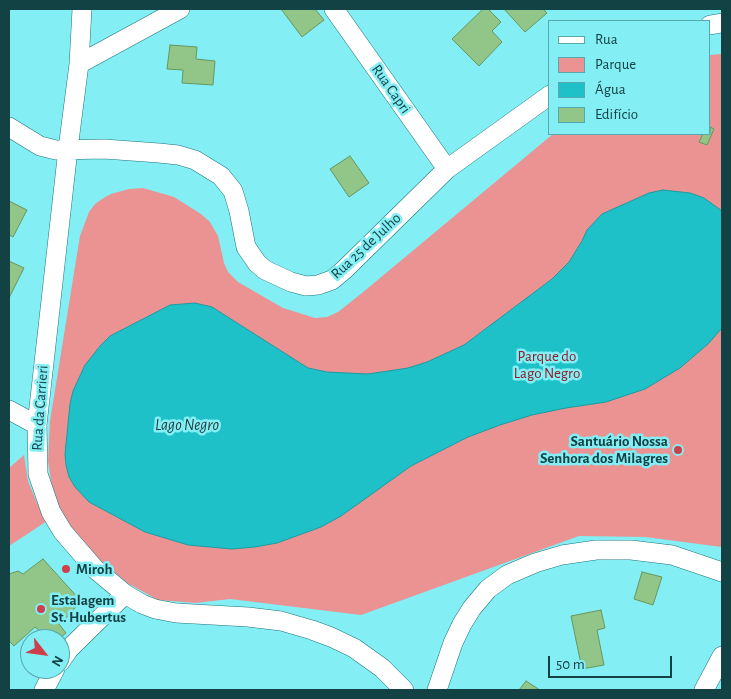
<!DOCTYPE html>
<html>
<head>
<meta charset="utf-8">
<style>
  body { margin:0 }
  #map { position:relative; width:731px; height:699px; overflow:hidden; background:#83eef4; font-family:"Alegreya Sans",sans-serif }
  canvas { display:block }
  .frame { position:absolute; inset:0; border:10px solid #134245; pointer-events:none }
  .legend { position:absolute; left:548px; top:20px; width:162px; height:115px; box-sizing:border-box; background:#83eef4; border:1px solid #56a9ae; margin:0; padding:6px 9px; list-style:none; font-size:15px; color:#134245 }
  .legend li { display:flex; align-items:center; gap:10px; height:25px }
  .legend b { width:25px; border:1px solid #56a9ae }
  .north { position:absolute; left:20px; top:629px; width:50px; height:50px; box-sizing:border-box; background:#83eef4; border:1px solid #56a9ae; border-radius:50%; rotate:120deg; font-size:14px; font-weight:700; line-height:20px; text-align:center; color:#134245 }
  .north::after { content:''; display:block; margin:auto; width:18px; height:22px; background:#cf3f4b; clip-path:polygon(50% 0,100% 100%,50% 72%,0 100%) }
  .scale { position:absolute; left:548px; top:656px; width:124px; height:22px; box-sizing:border-box; border:2px solid #134245; border-top:0; padding-left:6px; font-size:15px; line-height:18px; white-space:nowrap; color:#134245; -webkit-text-stroke:4px #83eef4; paint-order:stroke }
</style>
</head>
<body>
<div id="map">
<canvas width="731" height="699"></canvas>
<div class="frame"></div>
<ul class="legend">
<li><b style="height:6px;background:#fff"></b>Rua</li>
<li><b style="height:14px;background:#ea9392"></b>Parque</li>
<li><b style="height:14px;background:#1fc1c9"></b>Água</li>
<li><b style="height:14px;background:#92c588"></b>Edifício</li>
</ul>
<div class="north">N</div>
<div class="scale">50 m</div>
</div>
<script>
const ctx = document.querySelector('canvas').getContext('2d');
ctx.lineJoin = 'round';
function paint(path, color) {
  ctx.fillStyle = color;
  ctx.fill(path, 'evenodd');
}
function toPath(rows) {
  const path = new Path2D();
  for (const r of rows) {
    path.moveTo(r[0], r[1]);
    for (let i = 2; i < r.length; i += 2) path.lineTo(r[i], r[i + 1]);
  }
  return path;
}
function trace(path, color, width, dash) {
  ctx.strokeStyle = color;
  ctx.lineWidth = width;
  ctx.lineCap = dash ? 'butt' : 'round';
  ctx.setLineDash(dash || []);
  ctx.stroke(path);
}
function label(font, color, halo, rows, align = 'center') {
  ctx.font = font + ' "Alegreya Sans",sans-serif';
  ctx.lineWidth = 5;
  ctx.setLineDash([]);
  ctx.textBaseline = 'middle';
  ctx.strokeStyle = halo;
  ctx.fillStyle = color;
  for (const [text, x, y, turn = 0] of rows) {
    ctx.save();
    ctx.translate(x, y);
    ctx.rotate((+turn || 0) * Math.PI / 180);
    ctx.textAlign = isNaN(turn) ? turn : align;
    if (halo) ctx.strokeText(text, 0, 0);
    ctx.fillText(text, 0, 0);
    ctx.restore();
  }
}
paint(toPath([
  [722,54,722,547,645,537,579,536,361,615,230,599,196,603,158,600,129,584,97,558,62,520,53,493,48,461,50,421,80,236,89,212,95,204,102,199,111,194,129,189,143,188,174,197,201,214,210,222,218,236,224,263,228,272,238,282,283,308,315,318,327,317,338,312,362,293,553,134,710,134,710,55],
  [24,455,28,481,37,503,47,521,9,546,9,468]
]), '#ea9392');
const water = toPath([
  [663,190,690,193,704,198,722,211,722,328,708,344,680,368,645,389,606,402,566,408,532,415,500,425,468,437,411,466,341,516,321,527,277,543,255,547,232,549,188,545,145,532,89,502,75,487,69,477,66,465,65,454,70,404,73,391,85,365,101,345,110,336,170,305,195,303,212,307,308,368,327,372,368,374,408,368,427,362,464,345,552,279,569,262,582,241,587,230,602,214,649,193,663,190]
]);
paint(water, '#1fc1c9');
trace(water, '#1b9ba1', 1);
const building = toPath([
  [281,9,315,9,324,20,302,37,281,9],
  [483,9,488,9,501,22,492,31,502,42,479,66,452,39,483,9],
  [504,9,543,9,547,13,525,32,504,9],
  [170,45,197,47,196,59,215,61,213,85,182,83,183,70,167,69,170,45],
  [710,127,714,129,707,145,699,142,703,134,710,134,710,127],
  [350,156,369,183,349,197,330,169,350,156],
  [9,201,27,210,13,237,9,235,9,201],
  [9,261,24,268,9,298,9,261],
  [43,559,81,601,66,618,59,624,66,633,59,639,49,639,35,627,14,646,9,641,9,574,18,571,23,574,43,559],
  [642,572,662,577,653,605,634,599,642,572],
  [601,610,605,628,597,630,604,665,582,669,571,616,601,610],
  [526,681,540,690,519,690,526,681]
]);
paint(building, '#92c588');
trace(building, '#67975d', 1);
const street = toPath([
  [82,9,79,64,68,149,37,425,38,474,51,512,63,532,95,569,125,594,142,604,155,609,176,613,248,617,281,621,312,630,331,637,354,648,382,668,404,690],
  [334,9,447,169],
  [710,25,722,23],
  [79,64,180,9],
  [9,127,40,146,56,150,104,149,159,153,178,155,195,160,221,176,233,191,239,211,246,247,257,263,265,270,291,282,306,286,318,285,332,280,344,270,447,169,550,95],
  [9,410,37,425],
  [60,662,69,649,125,594],
  [44,690,55,669],
  [437,690,453,643,462,624,472,608,488,589,507,575,535,563,562,555,596,550,631,550,672,555,722,572],
  [704,690,722,656]
]);
trace(street, '#1d757a', 20);
trace(street, '#fff', 19);
for (const [x, y, r, color] of [
  [678,450,5,"#cf3f4b"],
  [66,569,5,"#cf3f4b"],
  [41,609,5,"#cf3f4b"]
]) {
  const dot = new Path2D();
  dot.arc(x, y, r, 0, 2 * Math.PI);
  ctx.fillStyle = color;
  ctx.fill(dot);
  trace(dot, '#83eef4', 2);
}
label('15px', '#134245', '#83eef4', [
  ["Rua Capri",391,89,55],
  ["Rua 25 de Julho",366,246,-43],
  ["Rua da Carrieri",40,408,-86]
]);
label('15px', '#8c1e2a', '#83eef4', [
  ["Parque do",547,356],
  ["Lago Negro",547,373]
]);
label('bold 15px', '#134245', '#83eef4', [
  ["Santuário Nossa",668,441,"right"],
  ["Senhora dos Milagres",668,458,"right"],
  ["Miroh",76,569],
  ["Estalagem",51,600],
  ["St. Hubertus",51,617]
], 'left');
label('italic 16px', '#224142', '#83eef4', [
  ["Lago Negro",187,425]
]);
</script>
</body>
</html>
